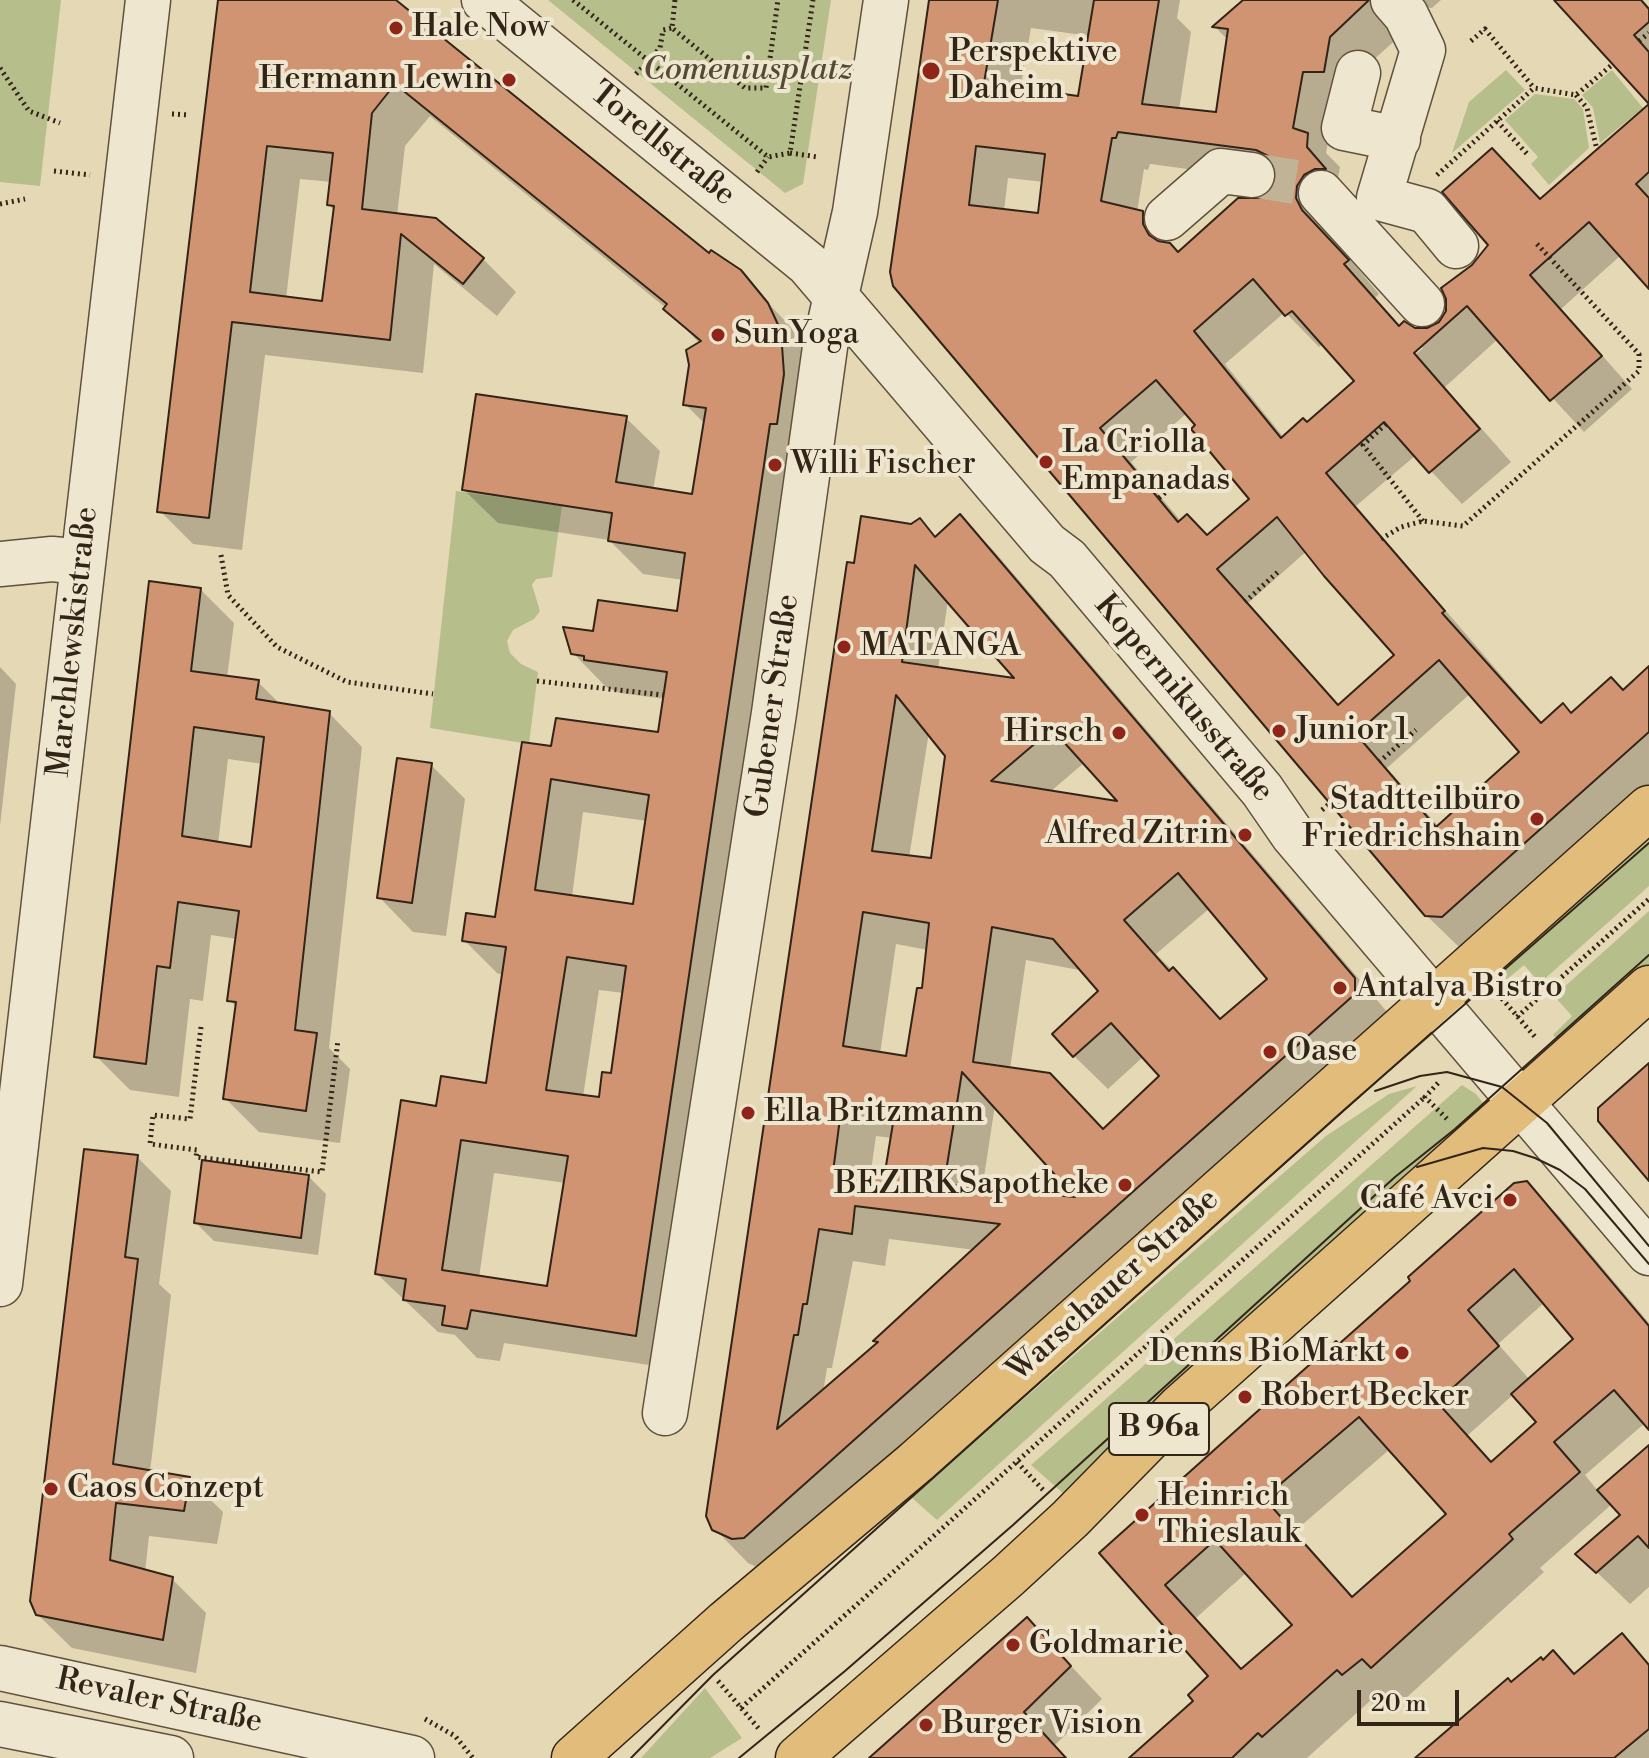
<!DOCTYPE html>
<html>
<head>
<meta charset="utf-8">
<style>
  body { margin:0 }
  #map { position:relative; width:1649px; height:1758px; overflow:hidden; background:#e5d8b5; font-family:"Libre Bodoni",serif }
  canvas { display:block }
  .scale { position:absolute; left:1357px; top:1690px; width:102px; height:36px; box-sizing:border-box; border:4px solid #332418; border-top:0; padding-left:10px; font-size:24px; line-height:28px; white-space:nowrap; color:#332418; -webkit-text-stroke:6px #eee6cf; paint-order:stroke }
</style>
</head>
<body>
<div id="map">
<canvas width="1649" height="1758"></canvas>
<div class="scale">20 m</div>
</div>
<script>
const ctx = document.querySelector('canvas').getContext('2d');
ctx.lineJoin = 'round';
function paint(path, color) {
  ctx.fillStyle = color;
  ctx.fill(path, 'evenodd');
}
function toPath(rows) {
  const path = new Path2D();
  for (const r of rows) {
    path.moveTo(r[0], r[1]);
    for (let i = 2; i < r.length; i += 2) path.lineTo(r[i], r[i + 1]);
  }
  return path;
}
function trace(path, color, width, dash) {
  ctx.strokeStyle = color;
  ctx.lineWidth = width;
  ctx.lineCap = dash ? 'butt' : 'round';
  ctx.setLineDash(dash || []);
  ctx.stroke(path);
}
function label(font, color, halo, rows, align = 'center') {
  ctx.font = font + ' "Libre Bodoni",serif';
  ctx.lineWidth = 8;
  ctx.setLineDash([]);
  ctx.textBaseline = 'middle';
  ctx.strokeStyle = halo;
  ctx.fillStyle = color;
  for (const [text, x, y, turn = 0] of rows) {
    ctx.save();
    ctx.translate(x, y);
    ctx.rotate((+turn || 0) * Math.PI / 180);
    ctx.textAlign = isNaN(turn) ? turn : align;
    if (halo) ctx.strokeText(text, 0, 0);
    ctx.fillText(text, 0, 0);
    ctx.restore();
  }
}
paint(toPath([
  [0,0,61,0,40,186,0,182],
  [548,0,831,0,803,184,785,193],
  [1506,70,1525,90,1452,153,1469,102],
  [1612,70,1643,108,1600,143,1593,108,1582,95],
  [1535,94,1574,99,1583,109,1589,148,1549,185,1531,164,1538,157,1505,120],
  [456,491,562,506,552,577,536,579,532,585,540,611,534,619,513,630,507,641,510,653,521,664,538,672,529,744,430,728],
  [1649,834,1649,886,1540,983,1524,965,1505,981,1495,970],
  [1649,911,1649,965,1562,1043,1553,1035,1572,1016,1554,996],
  [1462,1085,1476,1094,1487,1108,1064,1494,1031,1465],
  [1417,1086,937,1520,911,1497,1326,1136,1389,1094],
  [705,1688,742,1738,710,1758,641,1758]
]), '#b6be8c');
paint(toPath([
  [218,0,394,0,709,256,739,272,801,338,813,366,669,1368,504,1343,500,1361,477,1358,455,1335,438,1332,377,1274,438,1108,488,1085,504,974,498,974,464,940,497,919,553,749,659,734,665,699,620,693,606,687,573,653,595,634,679,613,683,580,643,574,609,540,498,523,464,490,626,418,660,451,653,490,694,496,705,424,685,404,700,344,666,308,430,116,405,146,397,216,483,259,516,292,497,316,434,264,423,373,265,355,242,550,193,544,160,511],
  [300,179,332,182,329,205,335,211,324,303,286,299],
  [583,812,647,821,635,906,572,897],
  [599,990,624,993,612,1075,600,1100,583,1097],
  [494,1173,566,1183,548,1288,479,1278],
  [931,0,1180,0,1177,18,1191,32,1179,110,1218,114,1228,40,1215,27,1246,0,1441,0,1432,8,1421,7,1400,36,1362,70,1335,104,1326,153,1340,167,1328,233,1379,294,1375,298,1401,327,1415,330,1429,330,1441,323,1474,266,1541,201,1649,107,1649,286,1621,255,1561,309,1632,389,1584,432,1498,339,1445,387,1511,462,1462,504,1416,455,1356,506,1543,724,1623,692,1649,669,1649,794,1460,948,1426,915,898,289],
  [1031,28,1090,36,1080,98,1020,90],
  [1150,164,1278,181,1273,192,1263,200,1179,254,1137,212,1144,169,1148,170],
  [1008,178,1044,182,1040,215,1004,211],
  [1285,312,1319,347,1324,343,1357,381,1308,424,1284,438,1225,364],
  [1420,345,1423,348,1408,361,1405,358],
  [1187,413,1251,499,1208,537,1181,521,1131,462],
  [1308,550,1397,656,1340,706,1248,603],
  [1471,693,1521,752,1439,827,1387,768],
  [1553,0,1643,0,1649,7,1649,101],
  [960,517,994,551,1388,1013,767,1572,748,1563,714,1528,856,565,936,538],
  [948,600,1019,681,938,669],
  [929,732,948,755,933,861,909,858],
  [1085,762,1122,804,1050,792],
  [1210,908,1270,979,1222,1020,1156,954],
  [896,944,928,950,908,1059,880,1054],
  [1026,960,1084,971,1101,991,1074,1056,1108,1089,1144,1056,1162,1076,1104,1131,1010,1069],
  [995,1105,1080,1200,982,1190],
  [876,1136,892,1138,885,1181,870,1178],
  [889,1239,975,1250,876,1341,879,1344,823,1393,827,1368,832,1368,853,1261,885,1266],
  [200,589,234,623,227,678,258,682,282,706,329,713,362,747,329,1048,350,1069,340,1143,259,1132,225,1098,237,1008,230,1000,237,939,211,935,203,1001,190,999,179,1097,130,1090,96,1056],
  [228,759,263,764,252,850,218,844],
  [0,667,16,684,0,826],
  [431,765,465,799,446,936,413,932,380,898],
  [137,1157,171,1191,159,1284,171,1295,150,1472,189,1479,223,1512,217,1544,149,1536,145,1572,172,1579,206,1613,196,1673,72,1648,37,1614],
  [308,1176,326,1194,318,1255,214,1241,196,1223],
  [1526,1183,1559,1216,1649,1323,1649,1427,1645,1423,1585,1475,1598,1491,1649,1447,1649,1587,1630,1604,1578,1554,1622,1516,1612,1504,1540,1568,1544,1572,1405,1699,1395,1690,1375,1706,1370,1701,1307,1758,1147,1758,1196,1701,1211,1676,1102,1553],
  [1545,1302,1576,1339,1530,1380,1498,1344],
  [1514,1394,1539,1422,1493,1463,1468,1435],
  [1390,1449,1449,1514,1354,1598,1295,1531],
  [1247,1572,1294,1626,1243,1670,1196,1618],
  [1027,1619,1102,1699,1055,1745,1066,1758,873,1758],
  [1622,1636,1649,1663,1649,1758,1418,1758,1553,1653,1576,1675]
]), '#0003');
const building = toPath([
  [218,0,396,0,709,253,711,250,741,270,768,303,781,331,784,374,777,424,770,424,636,1336,471,1310,467,1329,442,1325,445,1306,403,1300,406,1279,375,1274,401,1100,436,1106,441,1076,486,1083,506,947,462,941,466,913,495,917,522,742,551,746,556,718,658,732,667,672,584,660,584,656,571,654,563,627,593,631,598,600,677,611,685,553,608,541,612,513,462,490,476,394,627,416,616,482,692,494,706,408,683,405,689,365,686,350,701,341,663,309,667,304,395,84,372,113,362,209,436,218,484,258,463,284,401,234,390,340,232,322,209,518,157,512,218,0],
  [267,146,333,153,327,205,334,206,322,301,250,292,267,146],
  [551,779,649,795,633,904,535,890,551,779],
  [567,957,626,966,611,1073,602,1072,599,1097,546,1090,567,957],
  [461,1140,568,1156,547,1286,442,1270,461,1140],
  [929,0,998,0,984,83,1078,96,1094,0,1159,0,1142,104,1216,112,1228,29,1212,27,1243,0,1369,0,1330,37,1324,72,1303,72,1293,128,1308,133,1307,147,1326,169,1315,169,1304,175,1297,186,1296,198,1302,210,1349,260,1344,264,1399,326,1404,321,1415,328,1427,328,1439,322,1446,311,1446,299,1441,288,1472,265,1488,245,1442,192,1492,148,1540,199,1649,104,1649,172,1636,184,1649,198,1649,289,1589,222,1530,275,1602,356,1550,401,1467,306,1414,353,1480,429,1429,473,1384,422,1326,473,1445,611,1442,613,1541,723,1563,703,1571,713,1611,677,1623,690,1649,666,1649,732,1442,917,1425,916,893,286,890,272,929,0],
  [1118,132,1256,150,1268,156,1275,165,1277,179,1271,191,1262,198,1238,198,1178,252,1170,243,1158,241,1149,235,1143,224,1143,211,1101,201,1112,138,1116,138,1118,132],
  [976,146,1045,154,1038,213,969,205,976,146],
  [1253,279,1285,316,1292,311,1354,381,1307,422,1303,418,1281,438,1194,331,1253,279],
  [1156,380,1195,425,1191,429,1249,499,1207,535,1187,514,1178,522,1100,428,1156,380],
  [1277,517,1324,576,1394,655,1338,705,1217,569,1277,517],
  [1439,660,1519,752,1436,827,1356,734,1439,660],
  [1554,0,1641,0,1649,9,1649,22,1634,35,1649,52,1649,104,1554,0],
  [960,514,1355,978,1355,994,744,1538,732,1539,712,1530,706,1516,847,562,854,563,861,516,911,524,920,518,935,537,960,514],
  [915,565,967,625,1014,678,902,662,915,565],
  [896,695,945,756,931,858,872,851,896,695],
  [1052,729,1117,801,991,781,1052,729],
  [1178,873,1267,979,1220,1019,1173,967,1169,971,1124,920,1178,873],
  [863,912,929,923,922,988,917,988,906,1056,843,1046,863,912],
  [992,927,1053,939,1098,991,1052,1034,1073,1057,1111,1023,1159,1076,1103,1129,1050,1073,973,1062,992,927],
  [962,1072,1075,1197,944,1184,962,1072],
  [842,1103,895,1111,884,1178,833,1172,842,1103],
  [855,1206,1000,1224,873,1341,878,1342,777,1429,794,1335,798,1335,803,1304,807,1304,819,1229,852,1234,855,1206],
  [149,581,201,588,191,671,259,680,256,699,330,711,295,1030,317,1033,306,1111,223,1099,236,1002,227,1001,239,911,178,902,170,968,157,966,146,1064,94,1057,149,581],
  [194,727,264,737,251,847,182,836,194,727],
  [397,758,432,763,412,903,377,898,397,758],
  [1649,1063,1649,1181,1598,1121,1598,1108,1649,1063],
  [84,1149,138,1155,125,1257,138,1259,113,1464,190,1477,184,1511,116,1503,110,1560,173,1577,163,1640,36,1615,30,1601,84,1149],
  [202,1160,309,1175,301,1238,194,1223,202,1160],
  [1527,1181,1649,1326,1649,1430,1614,1390,1554,1442,1580,1472,1509,1534,1513,1539,1371,1668,1362,1659,1342,1675,1337,1670,1262,1737,1258,1733,1232,1758,1129,1758,1193,1701,1188,1695,1208,1676,1099,1553,1336,1341,1339,1344,1410,1281,1408,1277,1514,1183,1527,1181],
  [1514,1269,1573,1339,1511,1394,1536,1422,1491,1462,1437,1402,1499,1346,1468,1310,1514,1269],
  [1359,1417,1446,1514,1352,1597,1264,1498,1359,1417],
  [1215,1540,1292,1625,1241,1669,1165,1585,1215,1540],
  [1649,1445,1649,1548,1638,1536,1596,1573,1575,1554,1620,1515,1597,1490,1649,1445],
  [1027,1617,1071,1666,1024,1712,1066,1758,869,1758,1027,1617],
  [1622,1633,1649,1665,1649,1729,1614,1758,1415,1758,1508,1678,1511,1682,1541,1657,1543,1660,1553,1650,1574,1674,1622,1633]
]);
paint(building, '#d19472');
trace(building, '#332418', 2);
trace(toPath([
  [1252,175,1315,185,1321,193]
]), '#c1b496', 44, [44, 22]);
const minor = toPath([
  [484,0,808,264,1047,544,1067,559,1262,790,1293,835,1649,1253],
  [1393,0,1406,15,1423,50,1379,198,1427,211,1456,246],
  [1358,73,1344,128,1398,139],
  [1321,193,1422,304],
  [1167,218,1221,171,1252,175],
  [0,564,52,559,82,562],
  [0,1284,148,0],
  [665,1413,774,713,826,340,855,212,886,0],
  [0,1668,412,1758],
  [0,1724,171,1758]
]);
const major = toPath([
  [574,1758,726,1622,916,1462,1649,808],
  [798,1758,1008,1576,1070,1519,1180,1407,1649,988]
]);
trace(minor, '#60513f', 47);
trace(major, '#332418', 47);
trace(toPath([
  [573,0,768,157,790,153,813,0],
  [675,0,672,28,745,88,766,88,778,0],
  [1471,41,1485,29,1534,88],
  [1639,41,1649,33],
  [0,68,29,111,60,123],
  [636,74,660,48,663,30,672,28],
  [1576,95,1587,108,1597,150],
  [172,114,189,115],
  [1497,121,1528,155],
  [790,153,818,157],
  [54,171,90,175],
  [757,172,768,157],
  [1437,175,1534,88,1576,95,1613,64],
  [0,204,25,199],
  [1386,424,1363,445,1423,521],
  [1159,498,1189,472],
  [1381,539,1401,527,1423,521,1463,526,1639,371,1639,354,1537,244],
  [221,555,228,595,277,647,347,682,433,694],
  [1245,602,1280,570],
  [537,681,663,695],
  [1379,762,1416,730],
  [1322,810,1329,804],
  [1498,994,1536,1038],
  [1517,1017,1649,899],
  [201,1027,190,1119,153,1115,150,1144,197,1150,196,1157,322,1172,338,1040],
  [1438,1083,1425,1097,1448,1120],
  [1017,1462,1045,1492],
  [718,1681,760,1730],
  [741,1708,1425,1097],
  [425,1719,455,1736,473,1758]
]), '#332418', 5, [2, 4]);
trace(minor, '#eee6cf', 44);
trace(major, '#e2bc7a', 44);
trace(toPath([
  [1375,1091,1420,1076,1447,1072,1502,1087,1547,1123,1649,1246],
  [1417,1167,1483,1148,1513,1151,1535,1158,1560,1170,1585,1189,1649,1264],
  [631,1758,713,1675,1344,1110,1649,843],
  [739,1758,845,1671,1013,1525,1395,1177,1455,1129,1649,955]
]), '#332418', 2);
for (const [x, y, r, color] of [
  [396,28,8,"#8f2418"],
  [931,71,10,"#8f2418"],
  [509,80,8,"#8f2418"],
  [718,335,8,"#8f2418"],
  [1046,462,8,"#8f2418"],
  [775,465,8,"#8f2418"],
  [844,647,8,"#8f2418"],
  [1279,731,8,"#8f2418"],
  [1119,733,8,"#8f2418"],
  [1537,819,8,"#8f2418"],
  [1245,835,8,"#8f2418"],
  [1340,988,8,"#8f2418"],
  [1270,1052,8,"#8f2418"],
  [748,1113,8,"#8f2418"],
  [1125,1185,8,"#8f2418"],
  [1510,1200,8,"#8f2418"],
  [1402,1353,8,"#8f2418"],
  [1245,1397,8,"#8f2418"],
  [51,1489,8,"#8f2418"],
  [1142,1515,8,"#8f2418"],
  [1013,1645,8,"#8f2418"],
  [926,1725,8,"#8f2418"]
]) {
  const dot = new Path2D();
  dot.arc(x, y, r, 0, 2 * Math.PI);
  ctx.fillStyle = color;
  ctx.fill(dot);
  trace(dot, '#eee6cf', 3);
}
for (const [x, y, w] of [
  [1159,1429,100]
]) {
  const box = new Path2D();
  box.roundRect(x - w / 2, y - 26, w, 52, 6);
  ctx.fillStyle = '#eee6cf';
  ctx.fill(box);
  trace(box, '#332418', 2);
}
label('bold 30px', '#332418', null, [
  ["B 96a",1159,1429]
]);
label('32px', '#332418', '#eee6cf', [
  ["Hale Now",412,28],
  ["Perspektive",949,53],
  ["Daheim",949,90],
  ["Hermann Lewin",493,80,"right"],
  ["SunYoga",734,335],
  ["La Criolla",1062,444],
  ["Empanadas",1062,481],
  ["Willi Fischer",791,465],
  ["MATANGA",860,647],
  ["Junior 1",1295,731],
  ["Hirsch",1103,733,"right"],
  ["Stadtteilbüro",1521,801,"right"],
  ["Friedrichshain",1521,838,"right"],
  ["Alfred Zitrin",1229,835,"right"],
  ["Antalya Bistro",1356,988],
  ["Oase",1286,1052],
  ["Ella Britzmann",764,1113],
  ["BEZIRKSapotheke",1109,1185,"right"],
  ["Café Avci",1494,1200,"right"],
  ["Denns BioMarkt",1386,1353,"right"],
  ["Robert Becker",1261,1397],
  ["Caos Conzept",67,1489],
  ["Heinrich",1158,1497],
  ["Thieslauk",1158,1534],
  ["Goldmarie",1029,1645],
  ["Burger Vision",942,1725]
], 'left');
label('italic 32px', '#544a35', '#eee6cf', [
  ["Comeniusplatz",748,71]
]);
label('32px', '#332418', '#eee6cf', [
  ["Torellstraße",662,145,39],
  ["Marchlewskistraße",74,642,-84],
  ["Kopernikusstraße",1183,699,50],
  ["Gubener Straße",774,706,-82],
  ["Warschauer Straße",1114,1286,-42],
  ["Revaler Straße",159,1702,12]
]);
</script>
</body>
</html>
